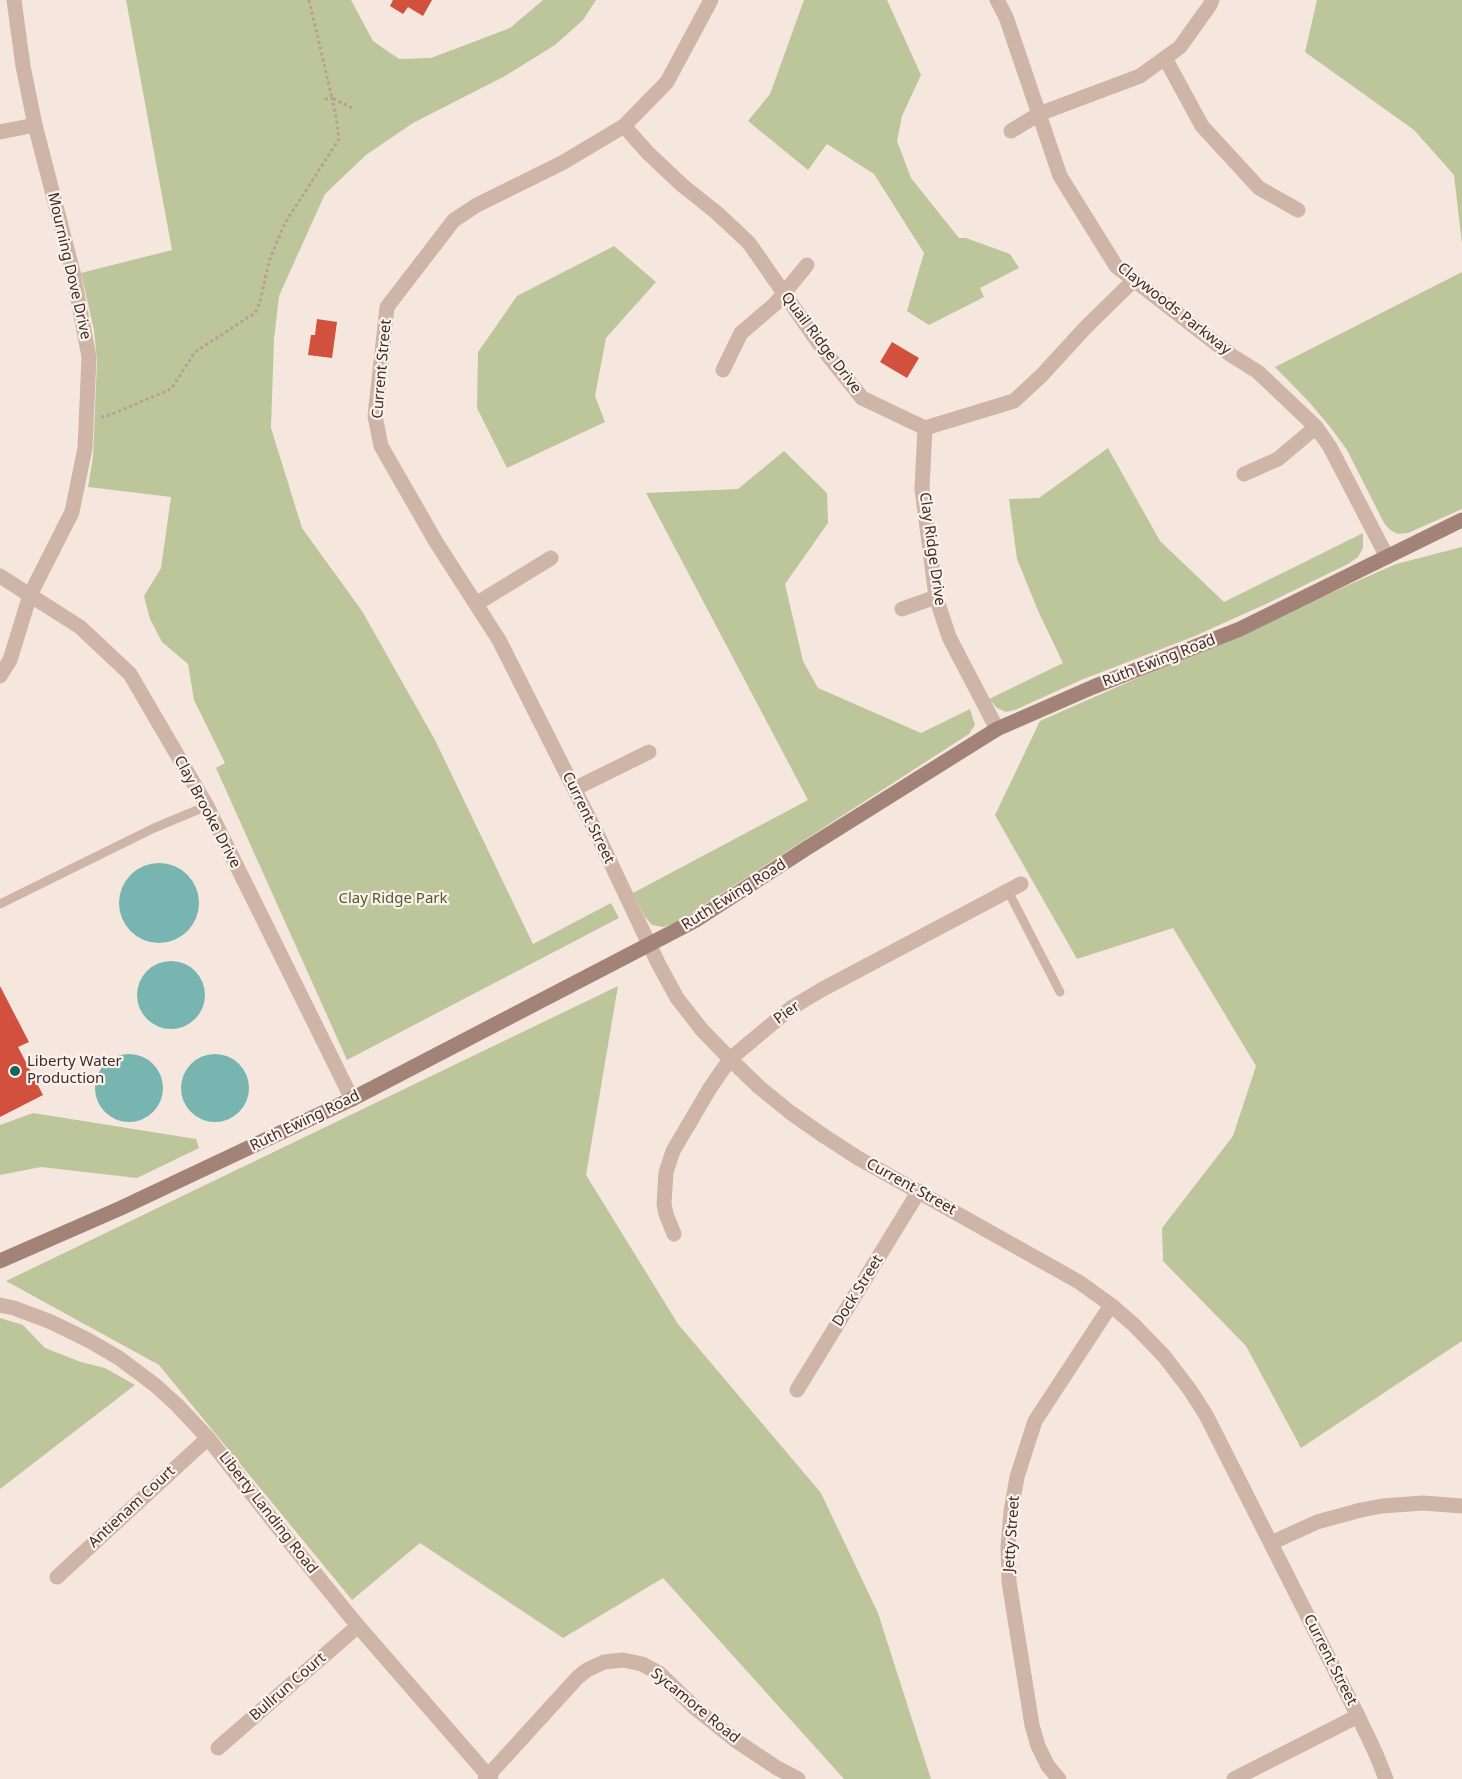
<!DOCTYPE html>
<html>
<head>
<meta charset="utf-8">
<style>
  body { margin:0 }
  canvas { display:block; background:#f5e7dd }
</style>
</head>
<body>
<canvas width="1462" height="1779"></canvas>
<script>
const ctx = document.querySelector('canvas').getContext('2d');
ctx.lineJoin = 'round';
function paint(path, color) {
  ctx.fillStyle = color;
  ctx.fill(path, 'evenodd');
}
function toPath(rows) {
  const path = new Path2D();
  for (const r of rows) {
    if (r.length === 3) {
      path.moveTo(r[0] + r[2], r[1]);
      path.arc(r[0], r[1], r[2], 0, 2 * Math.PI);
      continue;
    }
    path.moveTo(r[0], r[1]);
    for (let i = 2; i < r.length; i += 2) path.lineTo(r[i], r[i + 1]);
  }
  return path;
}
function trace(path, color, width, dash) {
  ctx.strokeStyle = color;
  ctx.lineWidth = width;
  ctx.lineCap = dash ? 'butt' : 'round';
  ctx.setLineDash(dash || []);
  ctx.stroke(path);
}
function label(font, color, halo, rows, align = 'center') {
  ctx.font = font + ' "Noto Sans",sans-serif';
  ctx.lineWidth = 4.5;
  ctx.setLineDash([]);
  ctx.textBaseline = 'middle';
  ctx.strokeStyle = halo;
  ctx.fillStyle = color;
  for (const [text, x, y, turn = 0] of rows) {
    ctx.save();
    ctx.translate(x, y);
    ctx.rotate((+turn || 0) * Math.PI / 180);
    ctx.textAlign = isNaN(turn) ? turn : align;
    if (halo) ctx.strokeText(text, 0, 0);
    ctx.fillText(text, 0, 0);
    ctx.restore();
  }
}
paint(toPath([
  [126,0,351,0,373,41,399,59,431,58,510,28,543,0,596,0,583,20,555,45,505,76,413,123,366,155,325,194,279,296,274,339,271,428,302,528,362,611,435,740,533,944,611,903,619,918,347,1060,216,768,225,763,194,700,188,664,162,642,150,619,144,596,161,568,171,497,88,487,93,457,97,361,94,330,81,273,172,250],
  [804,0,887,0,921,75,902,116,897,141,911,178,959,238,966,238,1010,254,1019,268,980,288,984,297,929,325,907,311,924,253,874,174,827,144,808,170,748,121,770,94],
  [1317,0,1462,0,1462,244,1454,175,1414,130,1305,52],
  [614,246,656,282,606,338,595,396,605,422,507,468,477,408,478,352,517,296],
  [1462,272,1462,509,1408,533,1398,534,1390,530,1384,523,1347,450,1331,428,1310,403,1275,367],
  [1108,448,1160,541,1224,602,1363,533,1363,548,1358,557,1348,564,1268,603,1195,636,1081,680,1015,710,1006,712,997,708,989,699,1063,663,1039,613,1017,559,1009,499,1039,498],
  [784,451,827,493,828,523,785,584,803,661,818,688,921,733,970,709,975,725,969,734,676,923,663,927,652,925,645,917,633,893,808,800,646,493,738,489],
  [1462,547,1462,1341,1301,1448,1246,1346,1163,1261,1162,1228,1233,1136,1256,1066,1173,928,1077,959,995,815,1040,721,1396,564],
  [618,986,586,1175,678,1324,821,1493,878,1613,931,1779,844,1779,663,1578,563,1638,420,1543,352,1600,159,1365,6,1281],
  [33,1113,196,1139,199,1148,137,1178,41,1167,0,1175,0,1125],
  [0,1318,23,1325,45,1348,81,1362,105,1368,135,1385,0,1489]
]), '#bdc69b');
paint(toPath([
  [159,903,40],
  [171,995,34],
  [129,1088,34],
  [215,1088,34]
]), '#79b5b0');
paint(toPath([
  [393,0,432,0,423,16,408,7,403,14,390,6],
  [317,319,337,322,332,358,308,355,311,335,315,335],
  [892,342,919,358,907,378,880,362],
  [0,986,29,1042,18,1047,43,1095,0,1117]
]), '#d2503e');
trace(toPath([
  [309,0,332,98,352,108],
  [101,417,110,415,171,389,195,352,255,313,260,302,269,261,285,223,339,139,337,123,332,98,322,100]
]), '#bb9e92', 3, [3, 3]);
trace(toPath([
  [1008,891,1060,992],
  [0,904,154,828,207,806]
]), '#cfb5a8', 9);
trace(toPath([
  [711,0,667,82,624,126,562,163,477,205,454,220,387,307,375,416,381,446,436,542,499,640,597,834,658,963,677,998,702,1030,730,1059,759,1087,791,1113,824,1136,858,1158,1079,1282,1111,1305,1134,1325,1164,1356,1190,1390,1206,1415,1358,1716,1376,1754,1386,1779],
  [997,0,1006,17,1060,176,1116,266,1231,355,1258,372,1316,427,1330,447,1387,557],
  [1165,58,1202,126,1259,188,1298,210],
  [624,126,648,153,682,185,717,213,749,243,822,348,862,398,925,428,1014,401,1042,375,1086,327,1134,280],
  [1011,131,1039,114,1140,76,1180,47,1210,5,1212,0],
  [0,132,35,125],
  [723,370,741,333,775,304,807,265],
  [925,428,922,489,936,597,949,637,997,729],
  [1244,474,1278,459,1316,427],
  [0,576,80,627,130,674,207,806,352,1099],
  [476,604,551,558],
  [902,609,936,597],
  [0,676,10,660,30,595,72,512,85,448,89,357,73,272,35,125,23,66,14,0],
  [574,789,649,752],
  [674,1234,666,1214,664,1204,666,1172,673,1151,710,1088,730,1059,791,1008,821,990,1021,884],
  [0,1305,14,1308,51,1322,88,1340,119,1358,155,1385,177,1405,208,1438,292,1545,358,1626,491,1779],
  [797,1390,919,1191],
  [1271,1543,1317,1522,1361,1510,1382,1506,1423,1503,1462,1506],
  [57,1577,208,1438],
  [218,1748,358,1626],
  [485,1779,578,1677,587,1670,604,1662,623,1660,642,1664,659,1673,695,1708,735,1740,777,1768,798,1779],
  [1059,1779,1048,1766,1038,1746,1032,1725,1009,1582,1008,1547,1011,1511,1017,1477,1035,1421,1111,1305],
  [1234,1779,1358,1716]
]), '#cfb5a8', 15);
trace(toPath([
  [0,1261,121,1208,352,1099,696,920,807,848,997,729,1093,687,1240,629,1462,520]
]), '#a38378', 15);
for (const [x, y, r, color] of [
  [15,1071,6,"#19615d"]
]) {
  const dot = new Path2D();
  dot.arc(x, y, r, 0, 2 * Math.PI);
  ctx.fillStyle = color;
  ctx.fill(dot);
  trace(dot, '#fcf2eb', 2);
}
label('15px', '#3b2c29', '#fcf2eb', [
  ["Mourning Dove Drive",69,266,77],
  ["Claywoods Parkway",1174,309,38],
  ["Quail Ridge Drive",821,343,53],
  ["Current Street",382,369,-85],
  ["Clay Ridge Drive",932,549,82],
  ["Ruth Ewing Road",1159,661,-21],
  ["Clay Brooke Drive",207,812,62],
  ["Current Street",588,818,64],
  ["Ruth Ewing Road",734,895,-32],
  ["Pier",787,1013,-36],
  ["Ruth Ewing Road",305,1121,-26],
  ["Current Street",911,1187,29],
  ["Dock Street",858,1291,-58],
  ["Antienam Court",132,1507,-43],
  ["Liberty Landing Road",268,1513,52],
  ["Jetty Street",1012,1534,-86],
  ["Current Street",1330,1660,63],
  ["Bullrun Court",288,1687,-41],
  ["Sycamore Road",695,1706,39]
]);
label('15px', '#505c2a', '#fcf2eb', [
  ["Clay Ridge Park",393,899]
]);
label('15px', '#3b2c29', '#fcf2eb', [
  ["Liberty Water",27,1062],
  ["Production",27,1079]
], 'left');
</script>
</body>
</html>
